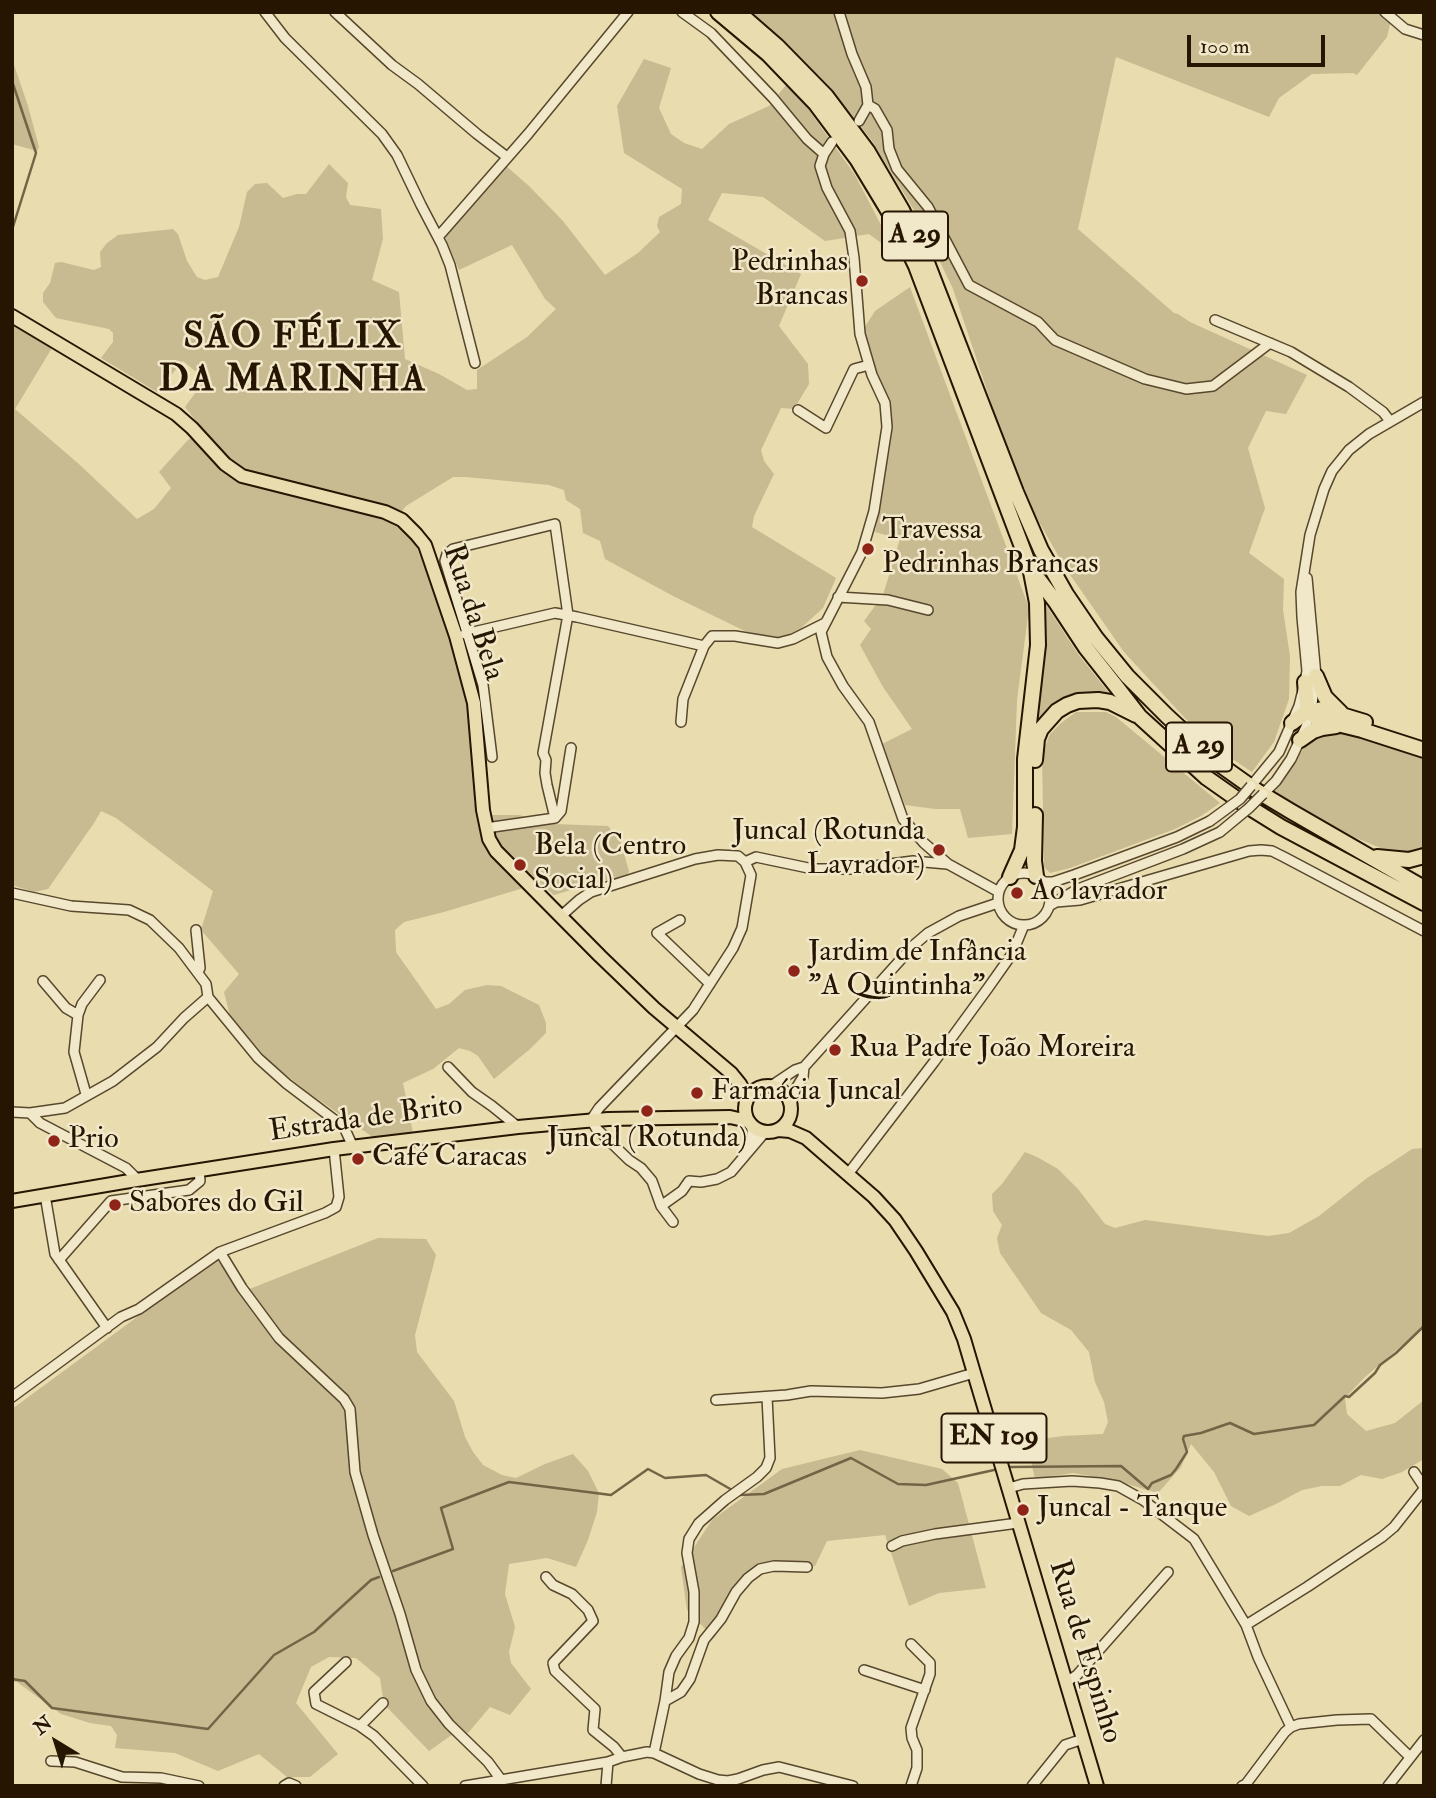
<!DOCTYPE html>
<meta charset="utf-8">
<style>
body{margin:0}
#map{position:relative;width:1436px;height:1798px;overflow:hidden;background:#e9dcae;font-family:"IM FELL Double Pica",serif}
canvas{display:block}
.frame{position:absolute;inset:0;border:14px solid #261501;pointer-events:none}
.north{position:absolute;left:21px;top:1707px;width:70px;height:70px;-webkit-text-stroke:5px #f1e8ca;paint-order:stroke;rotate:322deg;font-size:19px;font-weight:700;line-height:28px;text-align:center;color:#261501}
.north::after{content:'';display:block;margin:auto;width:24px;height:32px;background:#261501;clip-path:polygon(50% 0,100% 100%,50% 72%,0 100%)}
.scale{position:absolute;left:1187px;top:35px;width:138px;height:32px;box-sizing:border-box;border:4px solid #261501;border-top:0;padding-left:9px;font-size:21px;line-height:24px;white-space:nowrap;color:#261501;-webkit-text-stroke:5px #f1e8ca;paint-order:stroke}
</style>
<div id="map">
<canvas width="1436" height="1798"></canvas>
<div class="frame"></div>
<div class="north">N</div>
<div class="scale">100 m</div>
</div>
<script>
const context = document.querySelector('canvas').getContext('2d');
context.lineJoin = 'round';
function fillPath(path, color) {
  context.fillStyle = color;
  context.fill(path, 'evenodd');
}
function toPath(rows) {
  const path = new Path2D();
  for (const r of rows) {
    if (r.length === 3) {
      path.moveTo(r[0] + r[2], r[1]);
      path.arc(r[0], r[1], r[2], 0, 2 * Math.PI);
      continue;
    }
    path.moveTo(r[0], r[1]);
    for (let i = 2; i < r.length; i += 2) path.lineTo(r[i], r[i + 1]);
  }
  return path;
}
function strokePath(path, color, width, dash) {
  context.strokeStyle = color;
  context.lineWidth = width;
  context.lineCap = dash ? 'butt' : 'round';
  context.setLineDash(dash || []);
  context.stroke(path);
}
function write(font, color, halo, rows, align = 'center') {
  context.font = font + ' "IM FELL Double Pica",serif';
  context.lineWidth = 5;
  context.setLineDash([]);
  context.textBaseline = 'middle';
  context.strokeStyle = halo;
  context.fillStyle = color;
  for (const [text, x, y, turn = 0] of rows) {
    context.save();
    context.translate(x, y);
    context.rotate((+turn || 0) * Math.PI / 180);
    context.textAlign = isNaN(turn) ? turn : align;
    if (halo) context.strokeText(text, 0, 0);
    context.fillText(text, 0, 0);
    context.restore();
  }
}
fillPath(toPath([
 [750,12,1393,12,1387,37,1357,75,1353,73,1312,74,1279,98,1269,117,1116,57,1078,229,1174,313,1178,314,1190,322,1307,375,1286,414,1266,411,1248,448,1265,508,1249,553,1284,579,1283,610,1290,656,1289,699,1274,742,1252,772,1208,743,1124,652,1064,566,1037,518,1002,435,953,289,920,220,872,141,852,115,794,51],
 [12,59,28,106,39,147,37,151,12,144],
 [644,59,671,68,659,108,671,134,684,143,702,149,729,124,769,106,786,85,804,103,855,175,896,254,869,234,825,241,763,197,722,193,708,220,801,274,779,326,808,364,809,384,794,409,781,408,761,450,764,461,774,474,754,516,752,527,836,578,823,608,801,628,775,641,753,635,673,596,605,559,600,541,583,533,580,509,566,500,564,490,549,485,466,477,453,477,406,506,392,524,412,536,451,631,475,741,474,803,483,815,519,815,554,824,608,826,620,840,629,871,627,877,605,880,554,895,540,883,444,912,404,922,395,930,396,952,436,1009,449,1004,465,990,487,985,501,986,539,1005,546,1023,546,1033,530,1049,494,1079,478,1056,470,1051,459,1048,433,1069,403,1083,413,1133,374,1138,306,1091,269,1061,230,1016,224,992,239,974,201,930,213,891,116,818,101,811,94,823,48,889,34,892,12,885,12,321,52,348,15,409,80,465,137,519,154,509,171,488,159,472,187,441,202,429,185,407,201,385,201,376,183,361,157,392,101,358,113,342,113,333,109,329,56,318,43,302,43,293,50,283,55,263,61,262,94,270,101,267,100,252,107,243,118,235,173,229,178,234,187,261,197,277,205,280,218,277,239,227,247,192,255,184,267,183,283,198,297,194,306,194,329,164,348,183,346,197,350,205,381,209,383,239,372,280,399,292,405,359,439,374,467,390,477,389,477,370,527,337,556,309,545,299,512,245,459,270,444,234,505,165,529,186,563,221,605,275,638,253,660,232,657,226,659,217,681,204,682,189,624,153,617,106],
 [910,287,1029,608,1017,700,1012,834,968,838,960,809,935,809,905,805,882,744,912,729,883,687,860,645,871,629,864,621,883,595,900,539,875,532,892,431,881,403,861,333,875,311],
 [1046,605,1078,654,1113,698,1095,693,1083,693,1069,696,1058,702,1045,712,1037,722,1030,742,1041,607],
 [1076,712,1106,712,1116,717,1220,803,1201,816,1175,829,1070,868,1050,873,1044,867,1042,754,1050,734,1061,723],
 [1346,731,1424,757,1424,850,1407,854,1390,852,1354,837,1273,792,1305,746,1319,736,1333,732],
 [1424,1148,1424,1326,1364,1378,1345,1398,1347,1414,1366,1431,1395,1423,1424,1400,1424,1459,1402,1472,1382,1479,1361,1475,1340,1486,1322,1486,1302,1490,1276,1504,1249,1516,1231,1506,1214,1472,1191,1444,1181,1467,1158,1493,1113,1480,1073,1473,1035,1479,1030,1457,1034,1440,1063,1436,1103,1434,1108,1422,1104,1402,1095,1382,1089,1352,1071,1330,1041,1313,1000,1253,997,1238,1002,1225,993,1211,992,1194,1002,1184,1025,1152,1037,1157,1058,1169,1078,1189,1105,1224,1115,1228,1145,1220,1268,1236,1289,1233,1319,1216,1367,1178,1391,1163,1412,1149],
 [378,1238,426,1239,436,1255,415,1335,417,1352,454,1401,465,1437,473,1452,483,1465,502,1475,516,1478,545,1464,573,1454,588,1471,599,1493,597,1512,588,1540,576,1567,547,1558,509,1564,505,1594,515,1627,509,1652,511,1663,531,1689,510,1715,490,1707,468,1733,453,1734,429,1751,384,1704,380,1678,356,1658,329,1657,311,1667,296,1703,338,1754,310,1777,287,1777,259,1754,218,1771,175,1753,115,1748,117,1735,111,1726,90,1723,61,1714,17,1682,12,1682,12,1409,216,1259,242,1292],
 [860,1450,942,1469,958,1483,986,1588,939,1593,909,1606,885,1535,827,1541,815,1566,774,1564,756,1571,734,1600,714,1638,687,1610,681,1567,712,1520,782,1469]
]), '#c8ba91');
strokePath(toPath([
 [12,81,36,153,12,230],
 [1009,1467,1121,1466,1148,1489,1152,1483,1171,1475,1176,1469,1187,1452,1183,1439,1184,1436,1201,1433,1230,1423,1254,1434,1314,1425,1345,1396,1349,1397,1375,1373,1380,1365,1396,1353,1424,1326],
 [740,1495,764,1494,851,1458,898,1484,926,1485,994,1470],
 [393,1571,453,1549,441,1508,509,1482,611,1495,648,1469,665,1478,706,1475,732,1490],
 [12,1679,25,1681,52,1708,208,1729,274,1655,314,1632,371,1580,379,1577]
]), '#736445', 2.5);
const minor = toPath([
 [265,12,285,38,382,134,397,155,421,205,442,245,450,265,475,363],
 [335,12,392,65,418,84,477,134,507,157],
 [682,12,711,33,773,98,807,139,824,154],
 [839,12,852,54,866,87,868,105,859,121],
 [1385,12,1405,29,1424,35],
 [868,105,875,109,887,130,889,149,897,169,928,207,969,285,1038,322,1055,340,1145,379,1186,389,1213,386,1270,343],
 [832,142,824,154,820,166,827,188,850,231,854,258,860,334,872,375,885,403,887,427,874,511,862,552,821,632,827,657,843,686,869,722,903,819,924,843,948,864,999,892],
 [438,237,528,134,628,12],
 [1215,320,1291,352,1349,387,1383,412,1390,421],
 [798,410,826,428,854,369,869,365],
 [838,597,888,600,928,610],
 [465,634,555,613,577,617,704,646],
 [681,722,683,699,704,646,712,636,735,636,778,643,793,639,825,623],
 [492,757,483,685,445,561,447,554,453,549,555,524,568,615,543,753,546,760,545,773,547,785,555,818],
 [1251,786,1279,752,1299,706,1305,682,1307,671,1302,617,1301,592,1310,535,1324,489,1332,471,1349,450,1369,434,1424,402],
 [1263,794,1276,781,1291,759,1306,727,1311,711,1316,676,1307,578],
 [555,818,561,811,571,748],
 [486,828,555,818],
 [745,862,756,857,813,869,852,869,913,861,947,864],
 [1024,899,26],
 [1044,882,1053,882,1074,875,1177,837,1210,821],
 [12,893,71,906,129,910,150,920,179,948,206,984,208,997,258,1058,287,1084,344,1127,353,1147],
 [1056,902,1080,900,1249,851,1261,850,1272,851,1284,857,1424,931],
 [1049,906,1078,889,1183,849,1220,832],
 [561,916,579,900,591,892,695,859,718,855,738,856,745,862],
 [680,920,657,933,710,984],
 [196,930,200,968,198,972],
 [43,981,66,1008,78,1015],
 [448,1067,472,1092,492,1106,518,1127],
 [771,1086,795,1070,804,1067,894,967,914,945,928,933,959,916,998,903],
 [86,1094,74,1052,78,1015,82,1004,100,980],
 [791,1104,795,1090,803,1077,804,1067],
 [12,1112,30,1113,65,1108,113,1081,157,1047,184,1018,208,997],
 [30,1113,40,1123,126,1168,138,1180],
 [749,1148,752,1141,752,1126],
 [848,1174,934,1062,988,988,1012,954,1024,925],
 [45,1195,55,1254,107,1328],
 [661,1206,682,1191,689,1181,701,1182,717,1179,731,1172,765,1132],
 [673,1222,661,1206,652,1181,641,1168,629,1160,596,1128,591,1120,599,1108,693,1010,733,948,742,928,751,875,745,862],
 [220,1252,242,1288,279,1338,344,1399,350,1409,355,1472,373,1535,400,1614,416,1670,431,1701,449,1724,488,1762,502,1781],
 [59,1260,111,1201,189,1190,200,1181,199,1170],
 [12,1397,121,1317,139,1309,220,1252,325,1213,336,1207,339,1197,334,1149],
 [716,1400,787,1395,811,1391,882,1393,919,1389,974,1373],
 [1414,1472,1424,1487],
 [1009,1488,1023,1484,1072,1481,1100,1483,1118,1486,1143,1500,1194,1539,1246,1625,1258,1657,1291,1727],
 [892,1546,902,1541,935,1534,1018,1523],
 [546,1577,553,1585,572,1594,588,1610,593,1621,553,1663,555,1671,595,1709,593,1730,614,1747,622,1757],
 [1246,1625,1307,1587,1382,1537,1394,1527,1424,1489],
 [346,1662,314,1692,316,1704,360,1726,374,1736,423,1786],
 [864,1670,925,1690],
 [1066,1682,1077,1675,1168,1572],
 [665,1701,681,1692,690,1679,704,1640,721,1619,736,1592,748,1578,760,1569,774,1566,807,1567],
 [360,1726,383,1703],
 [654,1753,665,1701,669,1672,676,1656,689,1638,694,1622,694,1592,687,1553,689,1539,699,1523,725,1500,757,1477,766,1468,770,1458,767,1397],
 [51,1761,75,1762,122,1777,161,1778,199,1786],
 [284,1786,289,1783,296,1786],
 [465,1786,608,1762,622,1757,647,1752,654,1753,699,1774,718,1780,728,1781,738,1779,763,1770,779,1767,853,1786],
 [606,1786,608,1762],
 [911,1786,917,1768,917,1750,912,1738,911,1728,930,1674,930,1663,911,1644],
 [1032,1786,1065,1745,1083,1739],
 [1242,1786,1246,1784,1285,1732,1291,1727,1299,1724,1337,1720,1371,1719,1410,1757],
 [1388,1786,1424,1740]
]);
const major = toPath([
 [12,316,176,414,192,428,225,464,242,476,385,512,402,520,416,534,425,545,456,636,474,703,483,810,489,839,496,851,600,956,654,1008,731,1073,740,1084,747,1098],
 [768,1109,23],
 [778,1130,790,1131,806,1138,874,1197,895,1220,916,1251,953,1312,964,1339,974,1373,1097,1786],
 [12,1201,124,1182,334,1149,518,1127,608,1119,730,1117,748,1121]
]);
const highway = toPath([
 [718,12,768,54,816,104,857,159,892,217,916,266,1030,568,1055,601,1086,648,1116,686,1140,717,1207,778,1244,804,1281,827,1424,903],
 [738,12,777,46,826,96,868,152,902,210,926,260,1016,492,1041,550,1066,594,1096,638,1127,676,1167,716,1219,764,1257,791,1292,812,1424,888],
 [1316,676,1325,697,1341,713],
 [1305,682,1307,706,1317,719,1362,730,1424,750],
 [1292,723,1305,713,1322,709,1365,722],
 [1300,740,1313,731,1322,728,1336,726],
 [1035,760,1037,739,1041,729,1057,711,1067,705,1078,701,1098,700,1110,702,1136,715],
 [1035,815,1034,861,1036,876],
 [1377,857,1409,860,1424,856],
 [1010,877,1022,850,1025,827,1025,759,1038,645,1037,603,1031,572]
]);
strokePath(minor, '#57472c', 12);
strokePath(major, '#261501', 16);
strokePath(highway, '#261501', 18);
strokePath(minor, '#f1e8ca', 9);
strokePath(major, '#e9dcae', 12);
strokePath(highway, '#e9dcae', 14);
const minorBridge = toPath([
 [1210,821,1240,799,1251,786],
 [1220,832,1249,808,1263,794]
]);
strokePath(minorBridge, '#57472c', 12, []);
strokePath(minorBridge, '#f1e8ca', 9);
for (const [x, y, r, color] of [
 [862,281,7,"#8f2418"],
 [868,549,7,"#8f2418"],
 [939,850,7,"#8f2418"],
 [520,865,7,"#8f2418"],
 [1017,893,7,"#8f2418"],
 [794,971,7,"#8f2418"],
 [835,1050,7,"#8f2418"],
 [697,1093,7,"#8f2418"],
 [647,1111,7,"#8f2418"],
 [54,1141,7,"#8f2418"],
 [358,1159,7,"#8f2418"],
 [115,1205,7,"#8f2418"],
 [1023,1510,7,"#8f2418"]
]) {
  const dot = new Path2D();
  dot.arc(x, y, r, 0, 2 * Math.PI);
  context.fillStyle = color;
  context.fill(dot);
  strokePath(dot, '#f1e8ca', 2.5);
}
for (const [x, y, w] of [
 [915,236,66],
 [1199,747,66],
 [994,1438,105]
]) {
  const box = new Path2D();
  box.roundRect(x - w / 2, y - 24.5, w, 49, 5);
  context.fillStyle = '#f1e8ca';
  context.fill(box);
  strokePath(box, '#261501', 2);
}
write('bold 28px', '#261501', null, [
 ["A 29",915,236],
 ["A 29",1199,747],
 ["EN 109",994,1438]
]);
write('30px', '#261501', '#f1e8ca', [
 ["Pedrinhas",848,264,"right"],
 ["Brancas",848,298,"right"],
 ["Travessa",882,532],
 ["Pedrinhas Brancas",882,566],
 ["Juncal (Rotunda",925,833,"right"],
 ["Lavrador)",925,867,"right"],
 ["Bela (Centro",534,848],
 ["Social)",534,882],
 ["Ao lavrador",1031,893],
 ["Jardim de Infância",808,954],
 ["\"A Quintinha\"",808,988],
 ["Rua Padre João Moreira",849,1050],
 ["Farmácia Juncal",711,1093],
 ["Juncal (Rotunda)",647,1140,"center"],
 ["Prio",68,1141],
 ["Café Caracas",372,1159],
 ["Sabores do Gil",129,1205],
 ["Juncal - Tanque",1037,1510]
], 'left');
write('30px', '#261501', '#f1e8ca', [
 ["Rua da Bela",472,613,72],
 ["Estrada de Brito",366,1120,-8],
 ["Rua de Espinho",1084,1652,73]
]);
context.letterSpacing = '2px';
write('bold 37px', '#261501', '#f1e8ca', [
 ["SÃO FÉLIX",293,339],
 ["DA MARINHA",293,382]
]);
context.letterSpacing = '0px';
</script>
